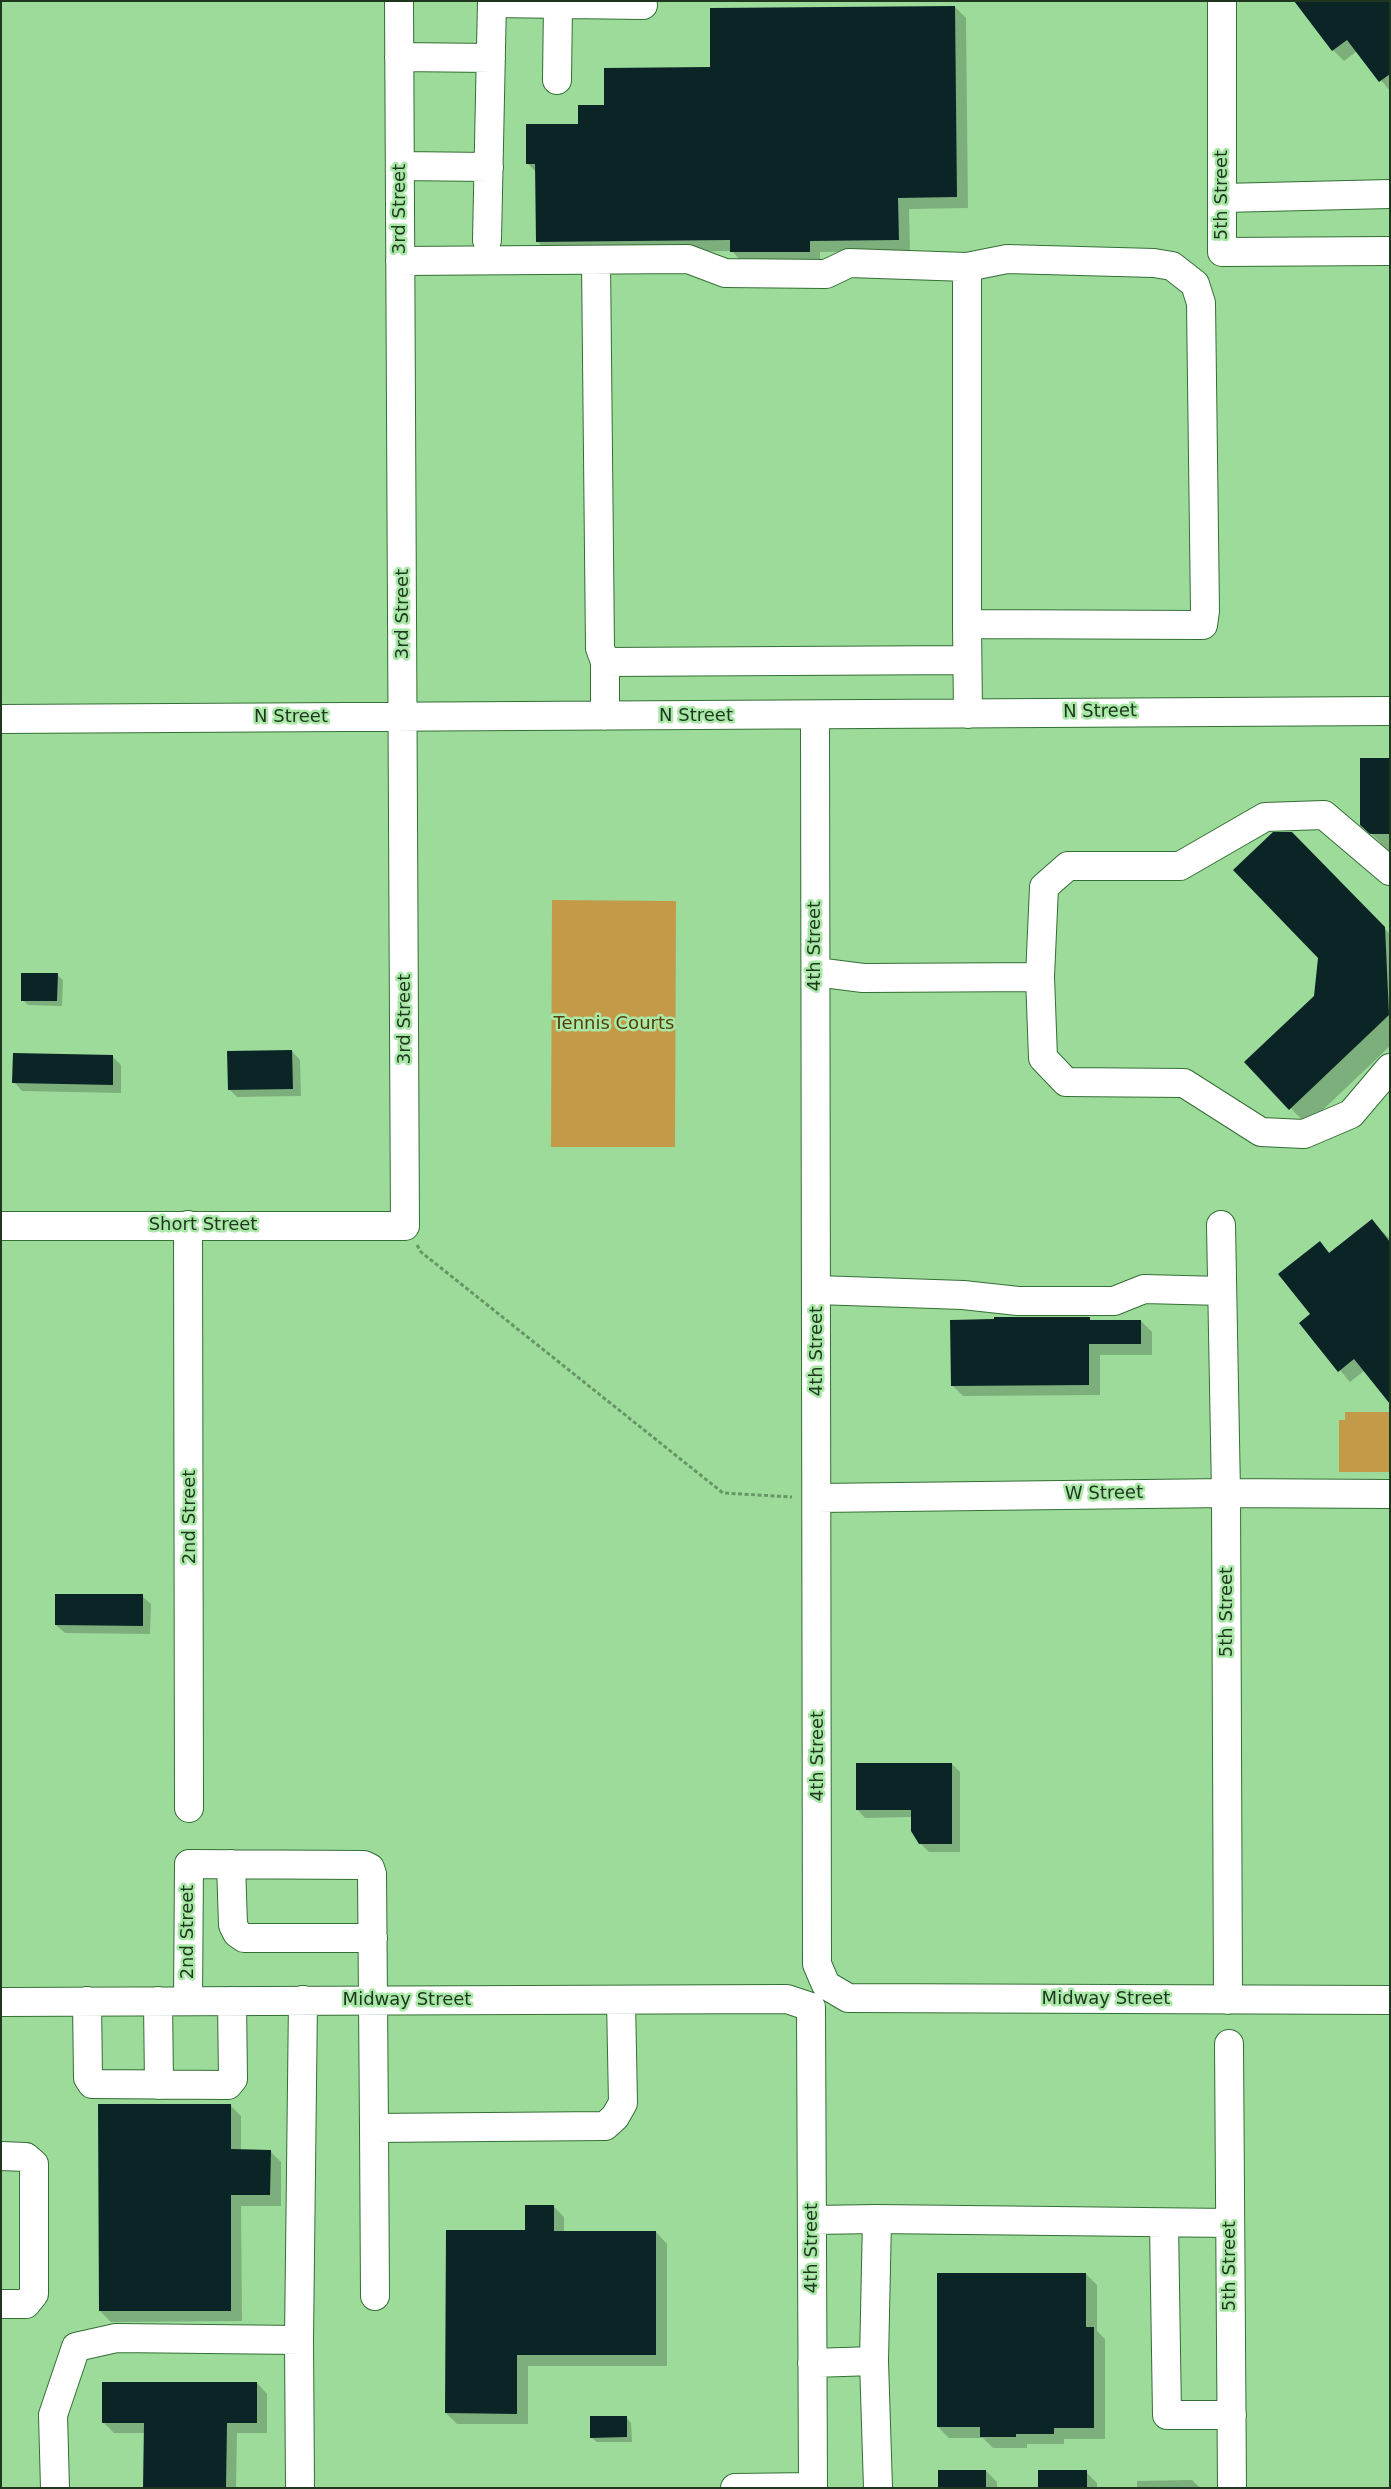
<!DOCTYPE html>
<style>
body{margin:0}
#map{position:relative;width:1391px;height:2489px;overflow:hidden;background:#9ddb9b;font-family:"DejaVu Sans",sans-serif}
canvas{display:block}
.frame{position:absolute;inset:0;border:2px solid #1e371e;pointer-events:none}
</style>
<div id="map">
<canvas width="1391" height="2489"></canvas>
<div class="frame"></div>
</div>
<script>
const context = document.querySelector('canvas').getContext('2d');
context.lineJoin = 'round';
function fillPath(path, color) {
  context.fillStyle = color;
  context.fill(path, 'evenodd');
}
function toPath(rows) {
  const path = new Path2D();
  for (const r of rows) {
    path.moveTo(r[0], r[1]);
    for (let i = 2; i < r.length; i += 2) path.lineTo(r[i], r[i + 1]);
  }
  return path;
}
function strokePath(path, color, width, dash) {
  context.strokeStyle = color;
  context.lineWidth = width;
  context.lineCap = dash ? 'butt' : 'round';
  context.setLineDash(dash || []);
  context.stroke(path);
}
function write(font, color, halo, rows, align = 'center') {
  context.font = font + ' "DejaVu Sans",sans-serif';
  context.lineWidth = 5;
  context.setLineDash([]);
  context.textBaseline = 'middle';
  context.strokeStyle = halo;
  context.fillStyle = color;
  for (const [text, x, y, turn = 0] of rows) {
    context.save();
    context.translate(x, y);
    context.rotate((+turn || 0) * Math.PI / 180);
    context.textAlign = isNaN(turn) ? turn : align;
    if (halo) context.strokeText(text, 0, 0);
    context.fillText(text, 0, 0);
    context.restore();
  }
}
fillPath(toPath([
 [552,900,676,901,675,1147,551,1147],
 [1345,1412,1390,1412,1390,1472,1339,1472,1339,1420,1345,1420]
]), '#c39b48');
fillPath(toPath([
 [1390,1,1390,91,1357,51,1344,61,1333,50],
 [955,7,966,18,968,208,909,209,910,251,820,252,820,262,743,263,732,251,548,252,537,241,537,173,527,163,605,106,711,69],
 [1390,760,1390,850,1388,850,1361,824],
 [1309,850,1390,934,1390,1046,1307,1125,1246,1062,1315,997,1319,958],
 [57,975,63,980,62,1006,28,1005,23,1000],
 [292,1051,300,1060,301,1096,237,1097,229,1089],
 [113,1057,121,1065,121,1093,22,1091,14,1082],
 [1372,1221,1390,1239,1390,1401,1365,1370,1350,1382,1300,1323,1312,1314,1320,1243,1331,1254],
 [1016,1318,1141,1321,1152,1332,1152,1355,1100,1355,1100,1395,963,1396,952,1385,952,1321],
 [142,1596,151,1604,150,1634,65,1633,56,1625],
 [952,1764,960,1772,960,1852,929,1852,920,1843,912,1817,865,1818,857,1809],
 [230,2105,241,2116,241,2151,270,2151,281,2162,281,2206,241,2206,242,2321,111,2322,100,2311],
 [553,2206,564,2217,564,2232,656,2232,667,2244,667,2366,528,2366,528,2424,457,2424,446,2413,526,2231],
 [1086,2274,1097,2285,1097,2331,1105,2339,1105,2439,1064,2439,1064,2444,1027,2444,1027,2448,993,2448,983,2438,949,2438,938,2427],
 [257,2383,267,2394,267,2433,237,2433,236,2488,144,2488,145,2433,114,2433,104,2423],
 [626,2417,631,2423,632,2442,597,2442,591,2437],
 [986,2471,997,2482,997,2488,940,2488],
 [1086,2472,1097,2483,1097,2488,1040,2488],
 [1192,2480,1200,2488,1137,2488,1137,2481]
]), '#0003');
fillPath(toPath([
 [1294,1,1390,1,1390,74,1379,82,1347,40,1332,51],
 [955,6,957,197,898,198,899,240,810,241,810,252,730,252,730,240,536,242,535,164,526,164,526,124,578,124,578,105,604,105,604,68,710,67,710,8],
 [1360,758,1390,758,1390,834,1370,834,1360,825],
 [1273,832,1292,832,1385,927,1389,1015,1289,1110,1244,1062,1314,996,1318,958,1233,870],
 [21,973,58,973,57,1001,21,1001],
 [292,1050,293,1089,228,1090,227,1051],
 [13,1053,113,1055,113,1085,12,1083],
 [1372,1219,1390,1242,1390,1404,1354,1359,1338,1372,1299,1323,1310,1314,1278,1274,1320,1241,1329,1253],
 [994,1317,1090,1317,1090,1320,1141,1320,1141,1344,1089,1344,1089,1385,951,1386,950,1320,994,1319],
 [55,1594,143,1594,143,1626,55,1625],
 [856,1763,952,1763,952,1844,919,1844,911,1831,911,1810,856,1810],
 [98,2104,231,2104,231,2149,271,2150,270,2195,231,2195,231,2311,99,2311],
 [525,2205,554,2205,554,2231,656,2231,656,2355,517,2355,517,2414,445,2413,446,2230,525,2230],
 [937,2273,1086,2273,1086,2327,1094,2327,1094,2428,1054,2428,1054,2434,1016,2434,1016,2437,980,2437,980,2427,937,2427],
 [102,2382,257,2382,257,2423,227,2423,226,2488,143,2488,144,2423,102,2423],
 [590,2416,627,2416,627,2437,590,2438],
 [938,2470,986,2470,986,2488,938,2488],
 [1038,2470,1087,2470,1087,2488,1038,2488]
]), '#0b2527');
const minor = toPath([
 [1222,1,1222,252,1390,251],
 [492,3,643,5],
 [399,57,491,58],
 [557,80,558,4],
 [400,166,489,167],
 [1222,198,1390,194],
 [487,240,492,1],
 [596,260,600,648,605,662,605,716],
 [400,261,688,259,725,273,826,274,849,263,967,267,1007,259,1154,263,1172,266,1195,284,1201,303,1205,611,1203,625,967,624,968,714],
 [967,267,967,624],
 [605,662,967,660],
 [815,715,817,1964,826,1985,848,1998,1390,2000],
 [1,719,1390,711],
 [816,972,863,978,1040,977,1044,887,1068,866,1180,866,1265,817,1324,815,1390,871],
 [1040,977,1043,1058,1066,1082,1184,1083,1261,1132,1304,1134,1351,1114,1390,1068],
 [188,1225,189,1808],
 [1221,1225,1226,1493,1228,2000],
 [1,1226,405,1226,399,1],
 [817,1290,963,1295,1018,1301,1114,1301,1144,1289,1222,1291],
 [818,1498,1226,1493,1390,1494],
 [231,1864,233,1925,237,1933,244,1938,373,1938],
 [87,2001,88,2078,92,2084,228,2085,233,2079,232,2001],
 [158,2001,159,2085],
 [188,2001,189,1864,364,1865,370,1868,372,1874,374,2128,605,2126,615,2117,623,2103,621,2000],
 [1,2002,787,1999,811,2007,813,2488],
 [1229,2044,1232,2488],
 [374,2128,375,2296],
 [1,2156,26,2157,34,2164,34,2294,26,2304,1,2304],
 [877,2219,1230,2223],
 [812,2220,877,2219,874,2361],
 [1164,2223,1167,2415,1232,2415],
 [299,2340,303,2000],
 [812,2363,874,2361,878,2488],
 [55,2488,53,2415,76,2347,116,2338,299,2340,300,2488],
 [735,2488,813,2487]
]);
strokePath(minor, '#346f35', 30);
strokePath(toPath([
 [417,1245,421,1252,723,1493,792,1497]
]), '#679666', 3, [4, 2.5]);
strokePath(minor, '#fff', 28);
write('18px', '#1e371e', '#a9e8a7', [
 ["5th Street",1222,195,-90],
 ["3rd Street",400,209,-90],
 ["3rd Street",403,614,-90],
 ["N Street",1100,712,-1],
 ["N Street",696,716],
 ["N Street",291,717],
 ["4th Street",815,946,-90],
 ["3rd Street",405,1019,-90],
 ["Short Street",203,1225],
 ["4th Street",817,1351,-90],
 ["W Street",1104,1494,-1],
 ["2nd Street",190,1517,-90],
 ["5th Street",1227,1612,-90],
 ["4th Street",818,1756,-90],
 ["2nd Street",188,1932,-90],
 ["Midway Street",1106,1999],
 ["Midway Street",407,2000],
 ["4th Street",812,2248,-90],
 ["5th Street",1230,2266,-90]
]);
write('18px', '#553e05', '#a9e8a7', [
 ["Tennis Courts",614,1024]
]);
</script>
